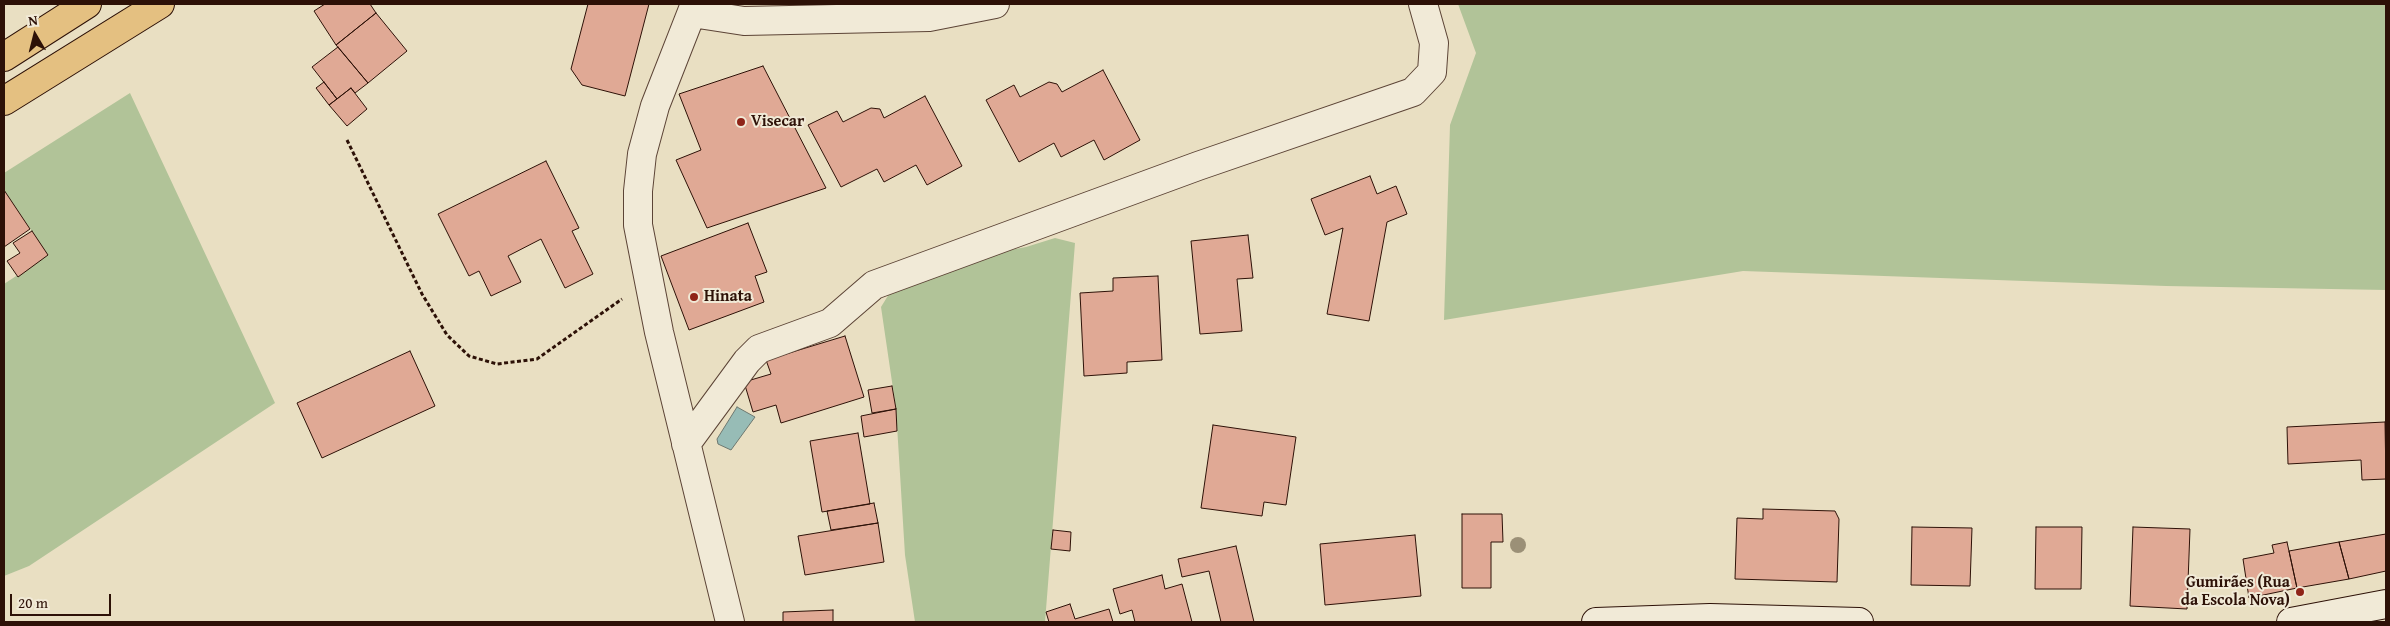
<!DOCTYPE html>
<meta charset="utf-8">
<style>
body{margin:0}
#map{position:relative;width:2390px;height:626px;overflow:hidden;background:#e9dfc2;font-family:"Gentium Book Plus",serif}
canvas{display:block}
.frame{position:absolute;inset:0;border:5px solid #2d1107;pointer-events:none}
.north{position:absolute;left:10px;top:10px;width:50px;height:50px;-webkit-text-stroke:4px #f1ead7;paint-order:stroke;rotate:352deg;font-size:14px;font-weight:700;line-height:20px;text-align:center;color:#2d1107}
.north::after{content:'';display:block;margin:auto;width:18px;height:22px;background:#2d1107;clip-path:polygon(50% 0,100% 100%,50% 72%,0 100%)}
.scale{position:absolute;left:10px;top:594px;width:101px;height:22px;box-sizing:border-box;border:2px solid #2d1107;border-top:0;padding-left:6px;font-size:15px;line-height:18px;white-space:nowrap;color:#2d1107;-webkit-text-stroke:4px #f1ead7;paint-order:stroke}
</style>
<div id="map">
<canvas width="2390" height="626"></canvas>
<div class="frame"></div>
<div class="north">N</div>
<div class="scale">20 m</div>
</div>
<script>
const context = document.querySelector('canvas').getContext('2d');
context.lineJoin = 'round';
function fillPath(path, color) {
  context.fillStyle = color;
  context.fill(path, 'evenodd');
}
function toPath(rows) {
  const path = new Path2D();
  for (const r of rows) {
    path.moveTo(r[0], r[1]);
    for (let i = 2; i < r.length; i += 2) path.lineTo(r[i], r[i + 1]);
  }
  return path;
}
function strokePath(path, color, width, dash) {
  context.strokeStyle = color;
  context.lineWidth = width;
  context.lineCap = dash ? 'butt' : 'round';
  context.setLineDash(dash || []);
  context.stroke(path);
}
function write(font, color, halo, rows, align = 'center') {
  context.font = font + ' "Gentium Book Plus",serif';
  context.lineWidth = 4;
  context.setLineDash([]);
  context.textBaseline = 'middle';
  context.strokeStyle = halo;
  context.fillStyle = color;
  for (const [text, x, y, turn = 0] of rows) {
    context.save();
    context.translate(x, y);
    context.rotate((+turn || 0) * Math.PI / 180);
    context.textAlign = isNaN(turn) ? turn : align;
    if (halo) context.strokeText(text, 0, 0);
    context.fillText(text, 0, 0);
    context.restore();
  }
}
fillPath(toPath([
 [1458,4,2386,4,2386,290,2166,286,1743,271,1444,320,1450,125,1476,53],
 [130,93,275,403,29,566,4,576,4,284,48,255,4,190,4,173],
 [1055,238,1075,243,1045,622,915,622,905,555,896,409,881,307,889,294,973,257,1026,247]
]), '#b1c398');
const water = toPath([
 [737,407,755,417,731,450,718,444,717,439,737,407]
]);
fillPath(water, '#97bcb6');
strokePath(water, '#6d7870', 1);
const building = toPath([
 [325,4,370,4,376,13,336,45,314,11,325,4],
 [588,4,649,4,625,96,582,85,571,69,588,4],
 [376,13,407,51,368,83,336,45,376,13],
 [338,47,368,83,355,93,351,88,337,99,312,67,338,47],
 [763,66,826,188,707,228,676,160,701,150,679,94,763,66],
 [1103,70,1140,140,1104,160,1094,140,1061,157,1054,143,1019,162,986,100,1014,85,1020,97,1049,82,1057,84,1062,92,1103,70],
 [324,82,337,99,329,105,316,88,324,82],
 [351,88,367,109,347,126,329,105,351,88],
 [925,96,962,166,927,185,916,165,884,182,877,169,841,187,808,125,837,111,843,122,871,108,880,109,884,118,925,96],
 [546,161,579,228,572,231,593,274,565,288,541,239,508,256,521,282,491,296,479,271,469,276,438,214,546,161],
 [1370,176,1377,194,1396,186,1407,214,1387,222,1369,321,1327,314,1343,228,1325,235,1311,199,1370,176],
 [4,190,30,229,4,247,4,190],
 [748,223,767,272,755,276,764,302,689,330,661,256,748,223],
 [32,231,48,255,18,277,7,261,20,253,13,243,32,231],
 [1248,235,1253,278,1237,279,1242,331,1200,334,1191,241,1248,235],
 [1158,276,1162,360,1127,362,1127,373,1084,376,1080,293,1113,291,1113,278,1158,276],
 [845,336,864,397,781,423,776,405,753,412,744,382,771,374,766,360,845,336],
 [410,351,435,406,322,458,297,403,410,351],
 [892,386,896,409,872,413,868,390,892,386],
 [896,409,897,431,864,437,861,416,896,409],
 [2385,422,2386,479,2362,480,2361,460,2288,464,2287,427,2385,422],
 [1213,425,1296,437,1286,505,1264,502,1262,516,1201,508,1213,425],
 [858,433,870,504,822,512,810,441,858,433],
 [874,503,878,523,831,530,827,511,874,503],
 [1763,509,1835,511,1839,519,1837,582,1735,579,1737,518,1763,519,1763,509],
 [1462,514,1502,514,1503,542,1491,542,1491,588,1462,588,1462,514],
 [878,523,884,562,805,575,798,536,878,523],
 [1912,527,1972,528,1970,586,1911,585,1912,527],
 [2036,527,2082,527,2081,589,2035,589,2036,527],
 [2133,527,2190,529,2187,609,2130,606,2133,527],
 [1053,530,1071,532,1070,551,1051,549,1053,530],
 [2386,534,2386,571,2349,579,2339,542,2386,534],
 [1415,535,1421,596,1325,605,1320,544,1415,535],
 [2287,542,2297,588,2249,598,2243,559,2274,553,2272,545,2287,542],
 [2339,542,2349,579,2297,588,2289,551,2339,542],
 [1236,546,1254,622,1221,622,1209,571,1182,577,1178,559,1236,546],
 [1162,575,1165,589,1182,584,1192,622,1135,622,1132,610,1120,614,1113,589,1162,575],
 [1070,604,1075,619,1109,609,1113,622,1049,622,1046,612,1070,604],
 [833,610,833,622,783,622,783,612,833,610]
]);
fillPath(building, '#e0a995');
strokePath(building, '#2d1107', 1);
const street = toPath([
 [695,4,655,106,642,154,638,191,638,225,659,332,730,622],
 [692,13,744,21,929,17,995,4],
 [686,444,747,361,759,349,830,323,874,285,1198,166,1413,92,1432,72,1434,43,1423,4]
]);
const secondary = toPath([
 [1596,622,1710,618,1859,622],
 [2291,622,2386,604]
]);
const primary = toPath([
 [4,57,87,4],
 [4,101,160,4]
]);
strokePath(street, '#5c4436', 30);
strokePath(secondary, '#2d1107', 30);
strokePath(primary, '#2d1107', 30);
strokePath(toPath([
 [347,140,422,294,447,335,469,356,497,364,537,359,622,299]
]), '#2d1107', 3, [4, 2.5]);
strokePath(street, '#f1ead7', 28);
strokePath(secondary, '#f1ead7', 28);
strokePath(primary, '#e4c081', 28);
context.fillStyle = '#9b9077';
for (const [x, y] of [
 [1518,545]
]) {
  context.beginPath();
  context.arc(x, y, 8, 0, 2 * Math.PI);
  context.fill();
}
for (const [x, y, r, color] of [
 [741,122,5,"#8f2418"],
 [694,297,5,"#8f2418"],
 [2300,592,5,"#8f2418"]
]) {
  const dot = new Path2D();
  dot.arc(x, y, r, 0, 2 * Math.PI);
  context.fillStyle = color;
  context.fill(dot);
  strokePath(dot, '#f1ead7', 2);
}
write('bold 16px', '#2d1107', '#f1ead7', [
 ["Visecar",751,122],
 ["Hinata",704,297],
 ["Gumirães (Rua",2290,583,"right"],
 ["da Escola Nova)",2290,601,"right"]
], 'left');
</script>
